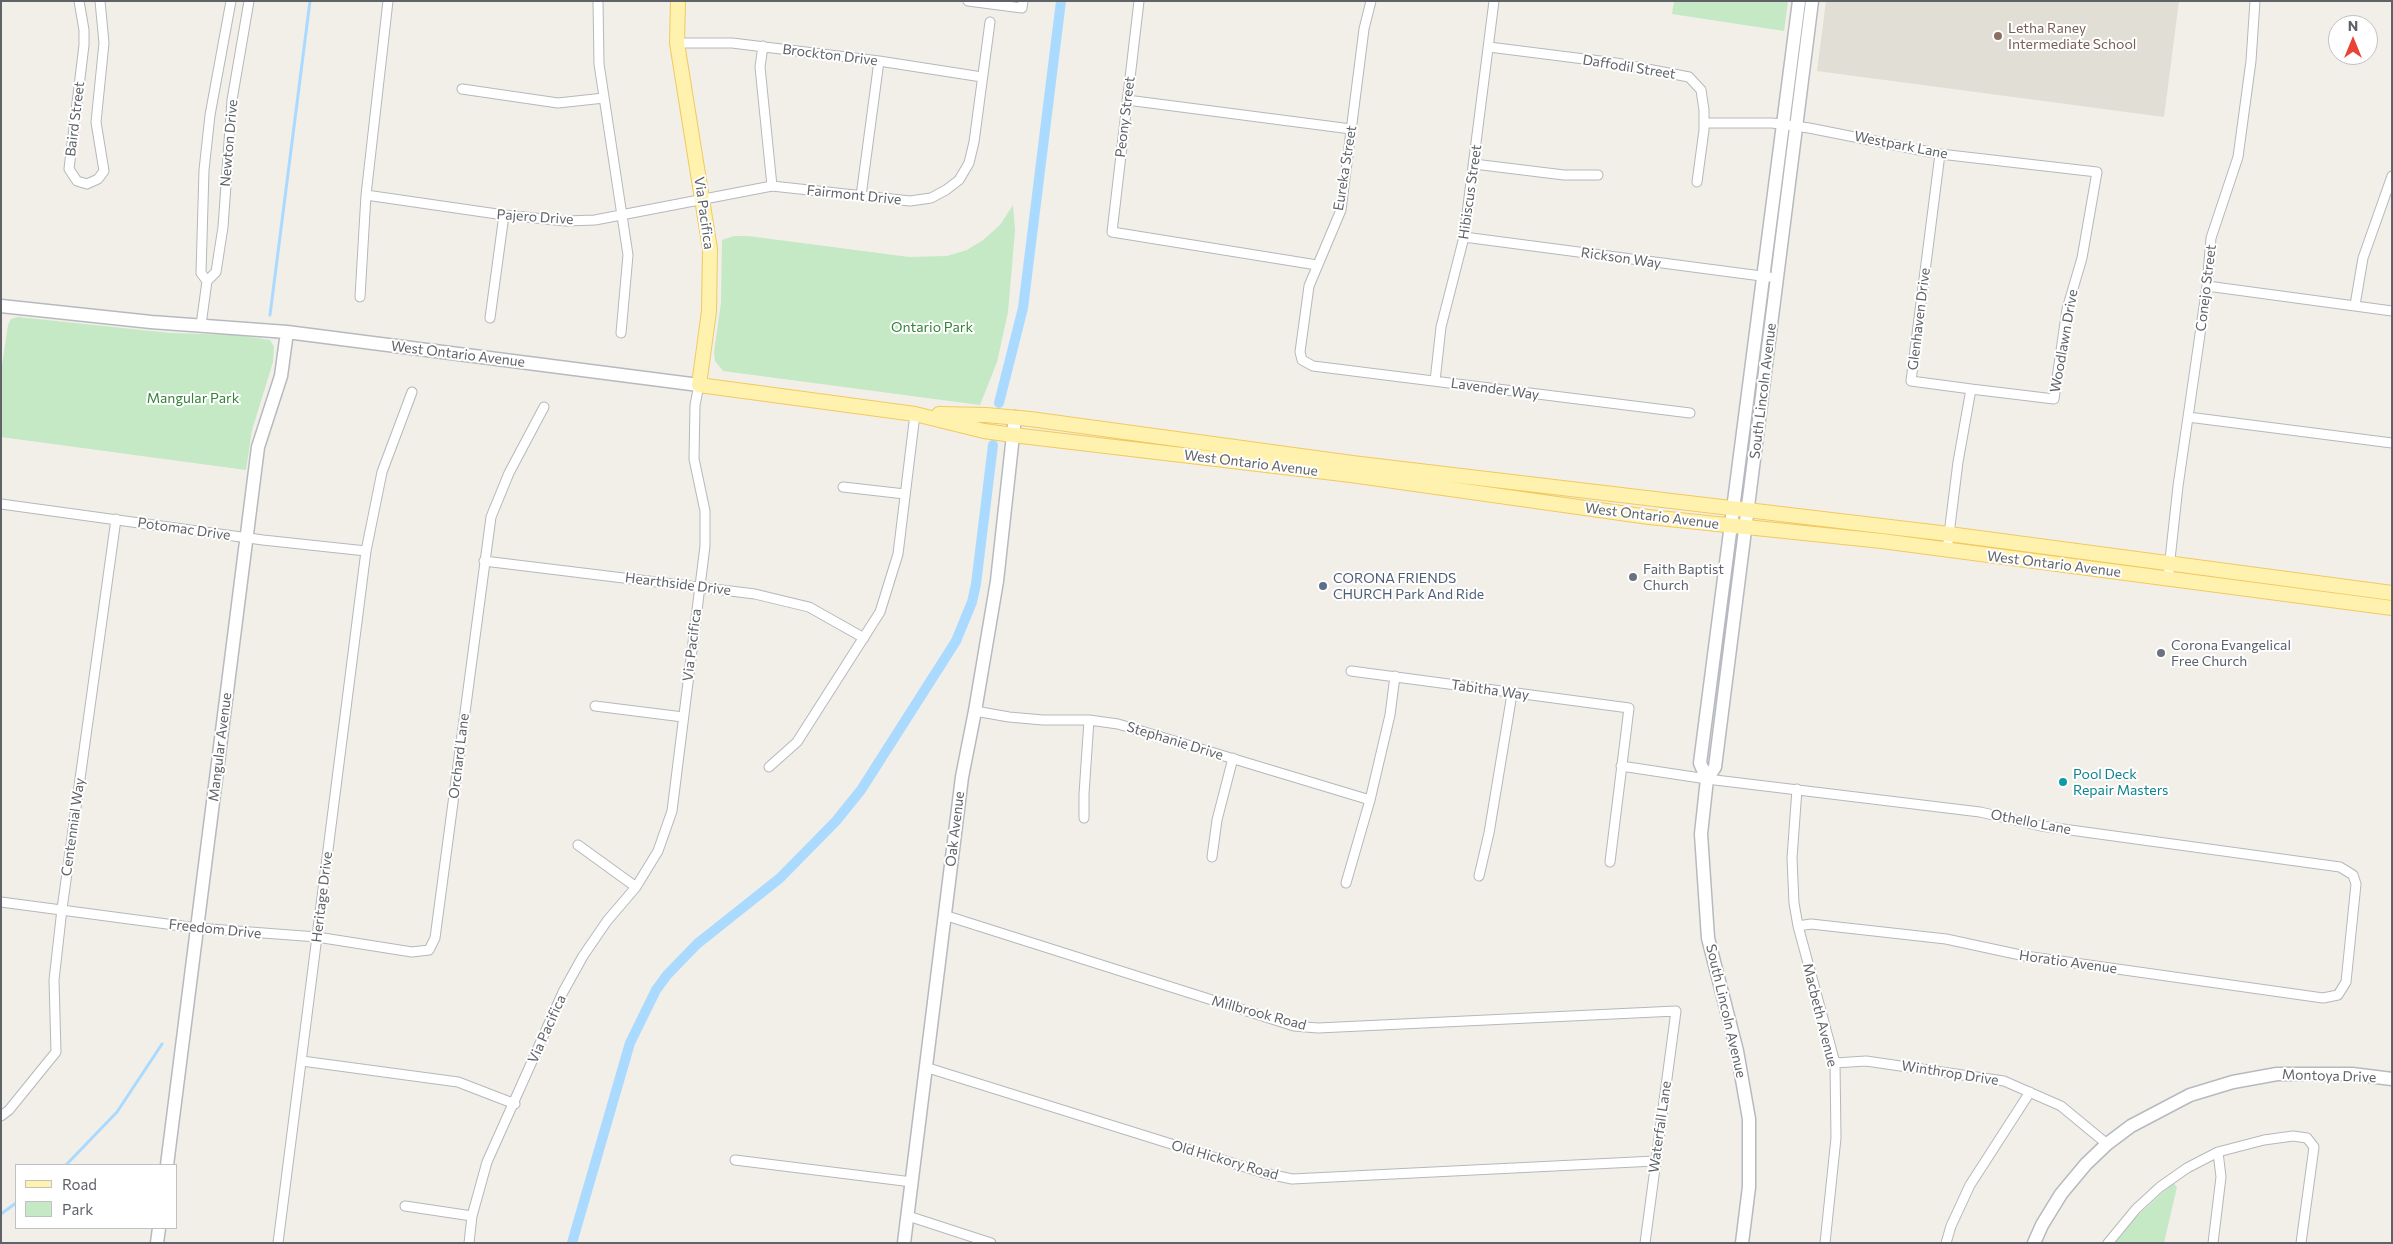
<!DOCTYPE html>
<style>
body{margin:0}
#map{position:relative;width:2393px;height:1244px;overflow:hidden;background:#f1efe8;font-family:Commissioner,sans-serif}
canvas{display:block}
.frame{position:absolute;inset:0;border:2px solid #5f6368;pointer-events:none}
.legend{position:absolute;left:15px;top:1164px;width:162px;height:65px;box-sizing:border-box;background:#fff;border:1px solid #bfc1c3;margin:0;padding:6px 9px;list-style:none;font-size:15px;color:#5f6368}
.legend li{display:flex;align-items:center;gap:10px;height:25px}
.legend b{width:25px;border:1px solid #bfc1c3}
.north{position:absolute;left:2328px;top:15px;width:50px;height:50px;box-sizing:border-box;background:#fff;border:1px solid #bfc1c3;border-radius:50%;rotate:0deg;font-size:14px;font-weight:700;line-height:20px;text-align:center;color:#5f6368}
.north::after{content:'';display:block;margin:auto;width:18px;height:22px;background:#ea4335;clip-path:polygon(50% 0,100% 100%,50% 72%,0 100%)}
</style>
<div id="map">
<canvas width="2393" height="1244"></canvas>
<div class="frame"></div>
<ul class="legend">
<li><b style="height:6px;background:#fff2af"></b>Road</li>
<li><b style="height:14px;background:#c5e8c5"></b>Park</li>
</ul>
<div class="north">N</div>
</div>
<script>
const context = document.querySelector('canvas').getContext('2d');
context.lineJoin = 'round';
function fillPath(path, color) {
  context.fillStyle = color;
  context.fill(path, 'evenodd');
}
function toPath(rows) {
  const path = new Path2D();
  for (const r of rows) {
    path.moveTo(r[0], r[1]);
    for (let i = 2; i < r.length; i += 2) path.lineTo(r[i], r[i + 1]);
  }
  return path;
}
function strokePath(path, color, width, dash) {
  context.strokeStyle = color;
  context.lineWidth = width;
  context.lineCap = dash ? 'butt' : 'round';
  context.setLineDash(dash || []);
  context.stroke(path);
}
function write(font, color, halo, rows, align = 'center') {
  context.font = font + ' Commissioner,sans-serif';
  context.lineWidth = 4;
  context.setLineDash([]);
  context.textBaseline = 'middle';
  context.strokeStyle = halo;
  context.fillStyle = color;
  for (const [text, x, y, turn = 0] of rows) {
    context.save();
    context.translate(x, y);
    context.rotate((+turn || 0) * Math.PI / 180);
    context.textAlign = isNaN(turn) ? turn : align;
    if (halo) context.strokeText(text, 0, 0);
    context.fillText(text, 0, 0);
    context.restore();
  }
}
fillPath(toPath([
 [1826,1,2179,1,2164,117,1817,71]
]), '#e1ded6');
fillPath(toPath([
 [1674,1,1788,1,1784,31,1672,14],
 [1013,205,1015,230,1008,312,997,362,980,405,723,371,715,361,714,352,721,303,722,240,734,236,748,236,909,257,947,256,967,250,983,240,1000,225],
 [18,317,170,333,236,335,270,340,274,347,273,362,252,430,246,470,1,437,1,372,8,325,11,319],
 [2173,1183,2177,1187,2164,1243,2115,1243,2133,1220]
]), '#c5e8c5');
strokePath(toPath([
 [270,315,310,1],
 [66,1165,117,1112,162,1044],
 [1,1214,16,1203]
]), '#aadaff', 3);
strokePath(toPath([
 [999,403,1023,308,1061,1],
 [572,1243,630,1043,656,990,667,975,697,944,780,878,836,821,861,790,956,641,972,602,976,584,993,445]
]), '#aadaff', 10);
const street = toPath([
 [79,1,84,30,84,45,69,169,77,181,87,184,98,179,104,171,96,122,104,43,100,1],
 [598,1,599,64,628,255,621,333],
 [968,1,1022,8,1023,1],
 [1139,1,1112,232,1317,265],
 [1371,1,1364,29,1341,210,1309,286,1300,352,1302,360,1313,366,1690,413],
 [677,43,732,43,879,61,982,77],
 [763,46,760,67,772,186],
 [1489,47,1616,63,1689,77,1701,90,1704,110,1704,130,1697,182],
 [462,89,558,103,604,98],
 [1127,100,1351,129],
 [1704,123,1772,123,1809,128,1940,154,2097,172,2082,258,2067,309,2054,399,1971,389],
 [1940,154,1911,381,1971,389,1958,462,1947,550],
 [1474,164,1564,175,1598,175],
 [366,195,504,215,566,221,595,220,772,186,910,201,931,198,946,190,959,180,969,163,974,142,990,22],
 [861,196,879,61],
 [1464,237,1769,277],
 [207,281,201,273,204,170,210,115,231,1],
 [2207,286,2392,311],
 [360,297,366,195,388,1],
 [2355,305,2363,258,2392,176],
 [490,318,504,215],
 [201,325,207,281,216,272,223,227,232,100,249,1],
 [1435,381,1441,327,1464,237,1494,1],
 [2188,417,2392,443],
 [843,487,905,494],
 [1,504,263,540,366,551],
 [484,561,755,594,809,607,864,638],
 [2168,578,2178,486,2207,286,2211,238,2238,157,2251,61,2255,1],
 [1351,671,1629,708,1610,862],
 [595,706,683,717],
 [975,711,1009,717,1043,720,1089,720,1118,724,1370,800],
 [1621,766,1707,779,1980,812,2041,826,2340,867,2353,875,2356,884,2346,982,2338,995,2323,998,2025,956,1946,939,1811,924,1798,926],
 [769,767,797,742,880,612,898,554,915,414],
 [1797,789,1792,858,1794,903,1798,926,1835,1063,1836,1138,1825,1243],
 [1084,818,1084,794,1089,720],
 [578,845,636,887],
 [1212,857,1217,820,1233,758],
 [1479,876,1489,833,1512,694],
 [1346,883,1370,800,1390,715,1395,676],
 [1,902,197,928,317,937,412,952,429,950,435,938,491,517,509,473,544,407],
 [944,915,1294,1026,1318,1028,1676,1011,1645,1243],
 [302,1061,458,1082,515,1104],
 [1835,1063,1866,1061,2004,1081,2061,1106,2107,1144],
 [925,1067,1264,1173,1292,1179,1655,1161],
 [1,1116,9,1110,56,1052,54,980,62,909,116,519],
 [735,1160,912,1182],
 [405,1206,472,1216],
 [908,1216,991,1243],
 [278,1243,366,551,382,472,412,392],
 [469,1243,472,1216,487,1162,563,992,583,956,607,921,636,887,658,851,672,811,705,546,705,511,694,459,695,405,699,385],
 [1946,1243,1951,1226,1970,1185,2030,1092],
 [2108,1243,2136,1209,2160,1187,2187,1168,2218,1152,2264,1140,2293,1136,2307,1138,2314,1147,2301,1243],
 [2213,1243,2221,1177,2218,1152]
]);
const secondary = toPath([
 [1,306,151,322,287,332,699,385],
 [1707,779,1700,763,1799,1],
 [167,1165,258,447,281,376,287,332],
 [157,1243,159,1228],
 [904,1243,962,777,975,711,997,581,1015,417],
 [1742,1243,1749,1187,1749,1119,1737,1051,1708,938,1701,834,1707,779,1715,767,1812,1],
 [2034,1243,2042,1225,2061,1194,2086,1164,2107,1144,2131,1126,2190,1095,2233,1082,2277,1074,2352,1074,2392,1079]
]);
const primary = toPath([
 [678,1,677,43,710,249,709,311,699,385,915,414,984,431,1013,435,1351,475,1649,517,1882,541,2392,608],
 [939,414,986,415,1030,419,1352,463,1949,534,2392,593]
]);
strokePath(street, '#b5b8bc', 11);
strokePath(secondary, '#b6babf', 15);
strokePath(primary, '#f2c960', 16);
strokePath(street, '#fff', 9);
strokePath(secondary, '#fff', 12);
strokePath(primary, '#fff2af', 14);
for (const [x, y, r, color] of [
 [1998,36,5,"#8d6e63"],
 [1633,577,5,"#6b7280"],
 [1323,586,5,"#5c6f8a"],
 [2161,653,5,"#6b7280"],
 [2063,782,5,"#0f9aa8"]
]) {
  const dot = new Path2D();
  dot.arc(x, y, r, 0, 2 * Math.PI);
  context.fillStyle = color;
  context.fill(dot);
  strokePath(dot, '#fff', 2);
}
write('14px', '#785e54', '#fff', [
 ["Letha Raney",2008,28],
 ["Intermediate School",2008,44]
], 'left');
write('14px', '#5f6368', '#fff', [
 ["Brockton Drive",830,55,7],
 ["Daffodil Street",1629,67,9],
 ["Peony Street",1125,117,-83],
 ["Baird Street",75,119,-83],
 ["Newton Drive",229,143,-85],
 ["Westpark Lane",1901,145,11],
 ["Eureka Street",1345,168,-81],
 ["Hibiscus Street",1470,192,-82],
 ["Fairmont Drive",854,195,6],
 ["Via Pacifica",704,213,82],
 ["Pajero Drive",535,217,4],
 ["Rickson Way",1621,258,8],
 ["Conejo Street",2206,288,-83],
 ["Glenhaven Drive",1919,319,-83],
 ["Woodlawn Drive",2064,341,-80],
 ["West Ontario Avenue",458,354,7],
 ["Lavender Way",1495,389,8],
 ["South Lincoln Avenue",1763,391,-83],
 ["West Ontario Avenue",1251,463,7],
 ["West Ontario Avenue",1652,516,7],
 ["Potomac Drive",184,529,8],
 ["West Ontario Avenue",2054,564,7],
 ["Hearthside Drive",678,584,7],
 ["Via Pacifica",692,645,-83],
 ["Tabitha Way",1490,690,8],
 ["Stephanie Drive",1175,741,17],
 ["Mangular Avenue",220,747,-83],
 ["Orchard Lane",459,756,-83],
 ["Othello Lane",2031,822,11],
 ["Centennial Way",73,827,-82],
 ["Oak Avenue",955,829,-83],
 ["Heritage Drive",322,897,-83],
 ["Freedom Drive",215,929,6],
 ["Horatio Avenue",2068,962,8],
 ["South Lincoln Avenue",1726,1011,77],
 ["Millbrook Road",1259,1013,15],
 ["Macbeth Avenue",1820,1015,76],
 ["Via Pacifica",547,1029,-66],
 ["Winthrop Drive",1950,1073,9],
 ["Montoya Drive",2329,1076,2],
 ["Waterfall Lane",1660,1127,-82],
 ["Old Hickory Road",1225,1160,16]
]);
write('14px', '#348238', '#fff', [
 ["Ontario Park",932,327],
 ["Mangular Park",193,398]
]);
write('14px', '#5b616d', '#fff', [
 ["Faith Baptist",1643,569],
 ["Church",1643,585],
 ["Corona Evangelical",2171,645],
 ["Free Church",2171,661]
], 'left');
write('14px', '#4e5e75', '#fff', [
 ["CORONA FRIENDS",1333,578],
 ["CHURCH Park And Ride",1333,594]
], 'left');
write('14px', '#0d838f', '#fff', [
 ["Pool Deck",2073,774],
 ["Repair Masters",2073,790]
], 'left');
</script>
